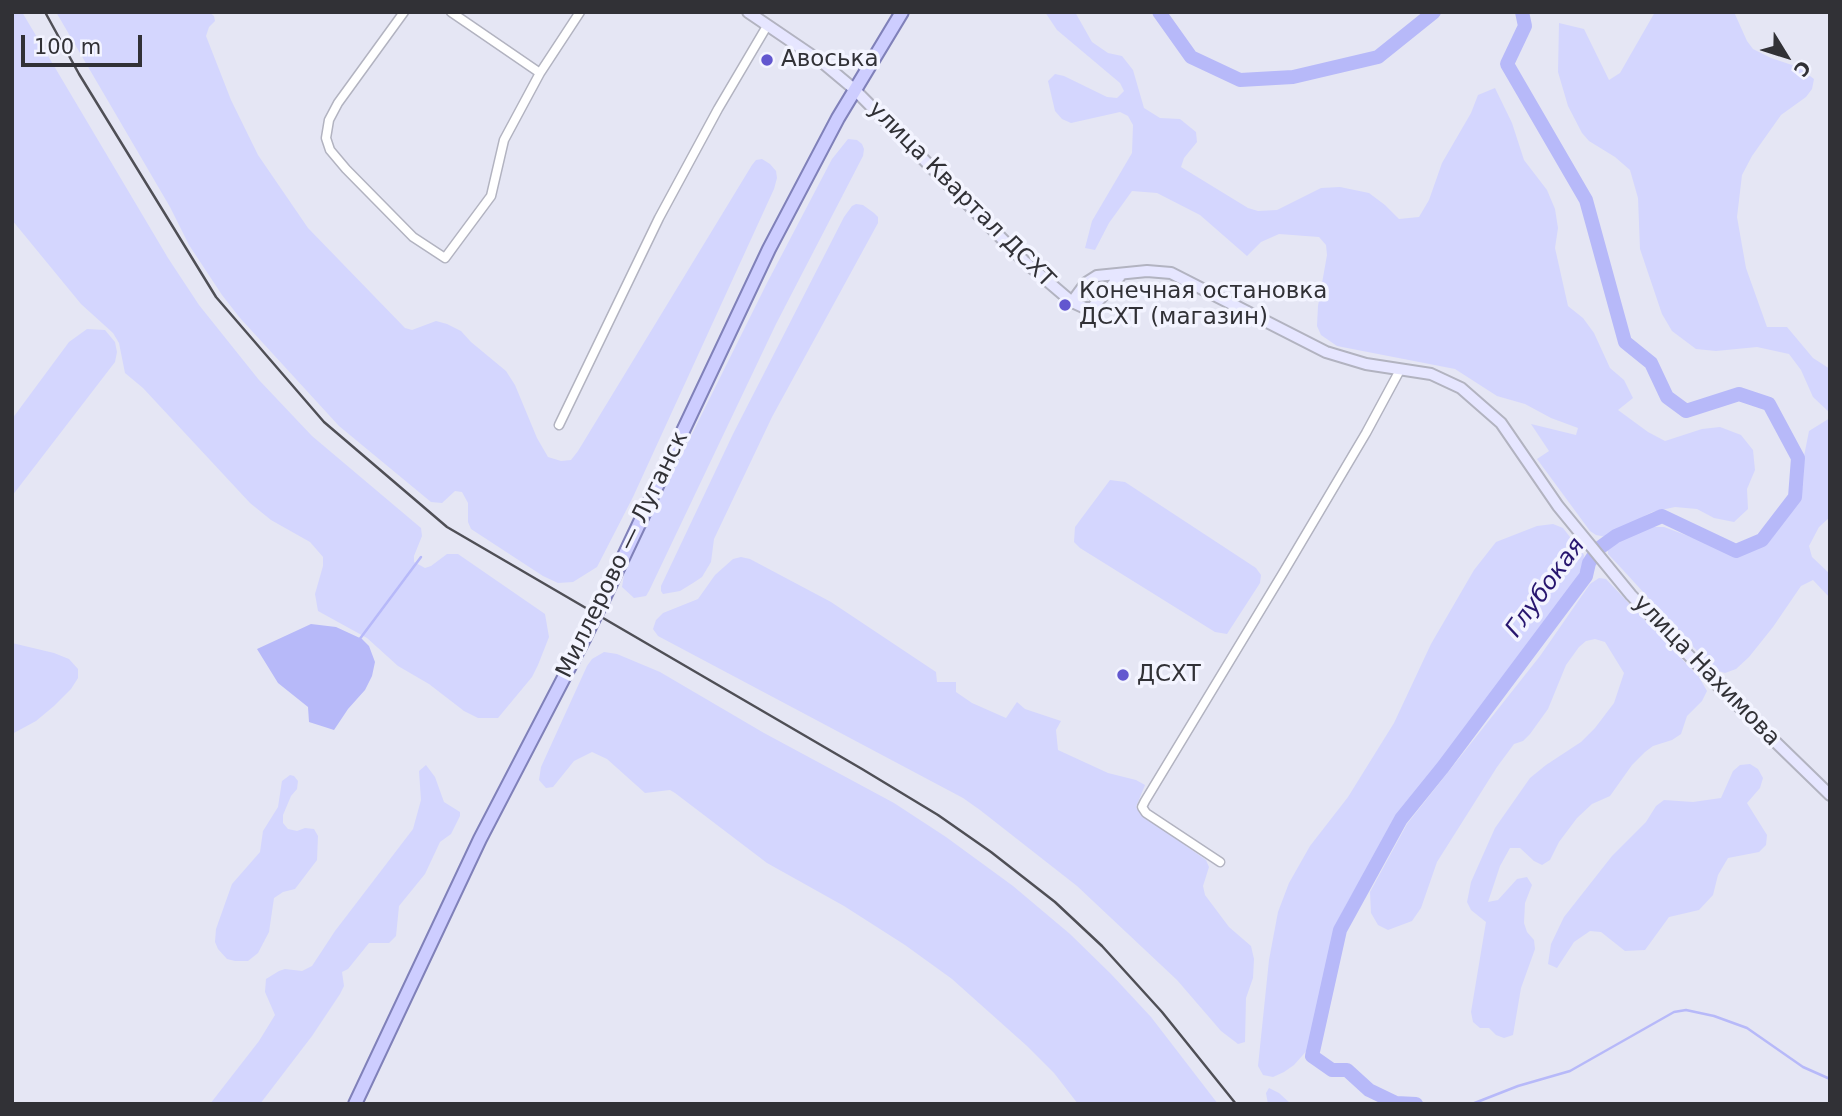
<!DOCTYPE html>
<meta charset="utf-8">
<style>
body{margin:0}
#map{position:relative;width:1842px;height:1116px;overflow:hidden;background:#e5e6f4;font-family:"DejaVu Sans",sans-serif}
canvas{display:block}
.frame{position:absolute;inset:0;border:14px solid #313136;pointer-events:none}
.north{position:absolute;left:1751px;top:21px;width:70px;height:70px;-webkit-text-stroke:5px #f3f4ff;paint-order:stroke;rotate:128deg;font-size:19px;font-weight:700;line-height:28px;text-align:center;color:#313136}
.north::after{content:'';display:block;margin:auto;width:24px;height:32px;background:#313136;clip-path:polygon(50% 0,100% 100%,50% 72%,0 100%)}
.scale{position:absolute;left:21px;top:35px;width:121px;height:32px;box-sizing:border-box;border:4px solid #313136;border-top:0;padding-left:9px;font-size:21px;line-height:24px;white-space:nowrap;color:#313136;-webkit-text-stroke:5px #f3f4ff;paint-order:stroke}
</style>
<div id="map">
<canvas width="1842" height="1116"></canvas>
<div class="frame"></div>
<div class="north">С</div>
<div class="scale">100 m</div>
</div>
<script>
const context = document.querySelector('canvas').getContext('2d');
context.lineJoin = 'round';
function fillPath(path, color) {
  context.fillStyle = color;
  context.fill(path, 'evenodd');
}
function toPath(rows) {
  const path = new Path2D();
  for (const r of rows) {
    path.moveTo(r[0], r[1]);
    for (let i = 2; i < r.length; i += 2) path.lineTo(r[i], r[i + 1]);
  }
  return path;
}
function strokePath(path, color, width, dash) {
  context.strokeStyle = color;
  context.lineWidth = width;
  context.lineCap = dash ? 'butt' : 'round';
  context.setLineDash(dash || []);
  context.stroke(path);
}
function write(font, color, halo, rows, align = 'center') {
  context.font = font + ' "DejaVu Sans",sans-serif';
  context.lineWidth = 7;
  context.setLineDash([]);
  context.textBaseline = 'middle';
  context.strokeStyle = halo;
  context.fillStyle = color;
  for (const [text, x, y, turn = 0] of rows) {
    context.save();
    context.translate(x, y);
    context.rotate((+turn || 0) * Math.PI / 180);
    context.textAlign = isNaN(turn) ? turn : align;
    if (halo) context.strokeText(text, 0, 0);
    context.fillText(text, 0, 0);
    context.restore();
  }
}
fillPath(toPath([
 [12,12,22,12,168,258,199,305,259,380,312,436,421,528,422,536,414,556,414,562,425,568,431,566,447,554,458,554,545,614,549,637,538,665,532,677,498,718,478,718,464,711,429,684,398,666,367,638,318,611,315,594,323,566,323,557,317,550,310,542,271,520,250,503,143,388,125,373,119,343,113,333,81,304,12,220],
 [56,12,209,12,214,16,215,21,209,27,206,36,231,100,258,155,308,228,405,328,412,330,436,321,447,324,461,331,471,342,506,371,515,385,537,438,548,457,561,461,571,460,578,451,752,165,756,160,762,159,770,164,776,171,777,178,774,189,633,497,597,567,573,582,558,583,543,576,471,529,468,522,468,503,462,492,455,491,442,503,431,502,339,426,240,318,222,295,189,245,170,207],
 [1045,12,1075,12,1092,42,1108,53,1122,56,1133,70,1144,108,1160,118,1180,119,1196,132,1197,142,1184,158,1181,167,1248,208,1258,211,1277,210,1321,188,1340,187,1369,193,1385,205,1399,219,1419,217,1429,200,1442,163,1471,113,1478,95,1495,88,1512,123,1524,160,1547,190,1555,209,1558,228,1555,248,1568,306,1583,318,1594,333,1610,368,1624,380,1633,398,1618,410,1648,432,1665,441,1702,429,1720,427,1741,435,1753,450,1755,470,1747,489,1748,509,1734,522,1714,518,1697,509,1675,507,1652,512,1606,537,1596,535,1590,531,1537,459,1549,451,1531,424,1576,435,1578,428,1551,418,1525,404,1497,396,1455,369,1337,346,1321,335,1317,326,1318,306,1327,255,1326,245,1319,237,1279,234,1261,242,1247,256,1200,215,1157,193,1132,191,1109,223,1095,250,1085,248,1092,221,1132,153,1133,125,1128,116,1120,112,1071,123,1062,119,1055,111,1048,81,1055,74,1064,76,1107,97,1117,98,1124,91,1120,83,1057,30],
 [1655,12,1734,12,1747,41,1753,49,1771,58,1798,67,1814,79,1812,89,1806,97,1781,115,1752,156,1742,175,1737,217,1746,268,1767,327,1787,327,1813,358,1830,369,1830,413,1813,397,1801,370,1789,354,1757,347,1716,351,1696,349,1672,331,1662,314,1640,249,1638,198,1630,170,1615,157,1589,141,1582,133,1568,106,1558,72,1559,23,1584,29,1609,80,1620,73],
 [848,139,857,140,862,144,864,149,863,156,776,324,649,591,646,596,634,598,622,587,625,569,767,283,832,159],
 [856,204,863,205,874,213,878,217,878,223,772,417,714,539,711,562,702,577,693,583,680,591,663,594,661,591,661,586,733,434,844,217,852,206],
 [87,329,105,330,115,342,117,352,115,362,12,496,12,419,69,342],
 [1830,418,1830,517,1819,527,1809,546,1812,557,1830,574,1830,598,1813,580,1801,586,1773,627,1749,657,1736,669,1725,673,1716,670,1709,664,1623,570,1608,554,1608,549,1632,534,1652,527,1664,527,1737,554,1752,550,1771,539,1798,500,1803,485,1804,456,1809,431],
 [1110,480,1125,482,1256,568,1261,575,1260,583,1227,634,1215,632,1080,548,1074,542,1075,527],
 [1553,524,1563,528,1584,555,1583,566,1574,583,1456,743,1402,810,1346,905,1334,930,1310,1047,1294,1065,1284,1072,1273,1077,1263,1075,1258,1066,1269,960,1278,912,1289,883,1310,846,1348,797,1394,723,1431,644,1474,570,1496,542,1537,526],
 [741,557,750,559,831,602,936,672,937,682,956,682,956,692,972,703,1006,718,1017,702,1025,709,1061,721,1056,730,1058,750,1108,773,1136,780,1145,785,1136,807,1141,814,1206,860,1209,867,1203,886,1205,895,1229,927,1251,946,1254,959,1253,978,1246,998,1245,1042,1238,1044,1221,1031,1177,980,1077,886,980,810,963,798,658,636,653,629,656,620,663,613,698,599,715,575,733,559],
 [1599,578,1606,579,1699,677,1707,691,1702,701,1687,716,1681,734,1672,740,1653,746,1645,752,1632,765,1610,796,1592,804,1577,818,1559,842,1550,860,1542,865,1534,861,1520,848,1510,848,1500,866,1488,902,1498,900,1517,879,1527,877,1532,885,1525,903,1524,923,1527,932,1534,940,1535,949,1521,988,1513,1035,1504,1038,1496,1035,1489,1028,1480,1028,1473,1022,1471,1012,1486,922,1471,910,1467,902,1471,882,1495,828,1530,778,1546,765,1581,742,1595,728,1614,703,1624,673,1605,642,1595,639,1586,641,1579,647,1566,665,1548,709,1530,734,1523,741,1514,744,1497,767,1437,862,1421,908,1412,921,1388,930,1378,925,1371,913,1370,892,1407,824,1540,656,1590,584],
 [12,643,54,653,69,659,78,669,78,678,71,689,54,706,36,721,12,734],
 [604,652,617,654,660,672,764,733,894,803,946,837,1013,886,1070,934,1111,974,1151,1017,1218,1104,1078,1104,1054,1073,1027,1046,952,979,905,945,844,906,767,863,675,793,670,790,645,793,607,759,592,752,574,761,553,787,546,788,539,780,541,767,587,666,592,659],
 [1750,764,1758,769,1763,778,1760,788,1747,803,1767,835,1766,845,1759,852,1728,858,1718,875,1713,895,1699,910,1669,917,1645,950,1625,951,1601,932,1590,931,1574,942,1557,968,1548,964,1551,944,1564,917,1612,856,1646,822,1656,806,1664,800,1693,802,1721,798,1733,771,1740,765],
 [426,765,435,777,444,802,460,812,460,816,451,834,440,842,425,874,399,906,396,936,389,943,369,943,348,969,342,972,344,986,340,994,312,1036,260,1104,210,1104,259,1041,275,1015,265,992,266,979,279,971,285,969,302,971,312,966,335,931,413,829,421,800,419,771],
 [290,775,294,776,298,781,297,789,291,796,283,815,283,823,288,829,297,831,305,828,314,829,318,836,317,860,295,889,283,892,274,898,269,932,258,953,248,961,235,961,227,959,218,949,215,942,216,929,232,884,260,852,263,831,278,807,282,781],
 [1269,1088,1279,1093,1291,1104,1268,1104,1266,1093]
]), '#d4d6fe');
fillPath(toPath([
 [311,624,336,627,362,639,369,646,375,662,372,676,365,690,348,709,334,730,309,722,308,707,278,683,257,649]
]), '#b7b9f9');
strokePath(toPath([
 [359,640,421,557],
 [1472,1104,1518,1086,1570,1071,1674,1012,1686,1010,1714,1016,1747,1028,1803,1067,1830,1079]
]), '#b7b9f9', 2.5);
strokePath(toPath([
 [1159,12,1191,57,1240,80,1293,77,1378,57,1434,12],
 [1416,1104,1396,1103,1369,1090,1347,1070,1332,1070,1312,1056,1340,930,1401,819,1443,767,1586,576,1589,563,1598,549,1616,536,1662,516,1736,551,1762,540,1795,497,1798,458,1769,404,1739,394,1686,411,1667,397,1651,363,1625,342,1586,200,1507,64,1525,26,1522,12]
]), '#b7b9f9', 14);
const street = toPath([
 [404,12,338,103,329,120,326,138,330,150,346,169,413,237,445,258,491,196,504,140,540,73,580,12],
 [451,12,540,73],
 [559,425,659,218,718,109,767,26],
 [1220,862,1146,813,1142,807,1145,801,1283,573,1366,433,1400,370]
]);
const secondary = toPath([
 [748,12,823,63,854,89,1024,261,1072,302,1085,308,1092,308,1121,275],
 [1072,302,1086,283,1097,276,1147,271,1171,273,1326,352,1366,364,1431,374,1461,388,1501,423,1558,506,1631,595,1721,689,1830,795]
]);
const primary = toPath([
 [605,596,769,249,838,118,902,12],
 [355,1104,480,839,584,639]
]);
strokePath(street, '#b2b3c0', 11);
strokePath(secondary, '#b2b3c0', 14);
strokePath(primary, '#8081b9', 16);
strokePath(street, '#fff', 8);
strokePath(secondary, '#e6e6ff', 10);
strokePath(primary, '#cdcdff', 12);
strokePath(toPath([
 [45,12,79,74,216,297,324,422,447,527,862,769,938,815,991,852,1055,902,1102,946,1162,1012,1236,1104]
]), '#4f4f56', 2.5);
const primaryBridge = toPath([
 [584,639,605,596]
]);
strokePath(primaryBridge, '#8081b9', 16, []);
strokePath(primaryBridge, '#cdcdff', 12);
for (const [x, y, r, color] of [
 [767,60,7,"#6257cf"],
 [1065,305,7,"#6257cf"],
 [1123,675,7,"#6257cf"]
]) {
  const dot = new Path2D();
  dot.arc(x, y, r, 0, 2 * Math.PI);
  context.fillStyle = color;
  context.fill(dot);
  strokePath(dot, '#f3f4ff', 2.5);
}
write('23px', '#313136', '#f3f4ff', [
 ["Авоська",781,60],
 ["Конечная остановка",1079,292],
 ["ДСХТ (магазин)",1079,318],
 ["ДСХТ",1137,675]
], 'left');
write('23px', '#313136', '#f3f4ff', [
 ["улица Квартал ДСХТ",961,195,45],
 ["Миллерово — Луганск",623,555,-64],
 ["улица Нахимова",1706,671,46]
]);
write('italic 24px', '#28166f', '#f3f4ff', [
 ["Глубокая",1546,588,-54]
]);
</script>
